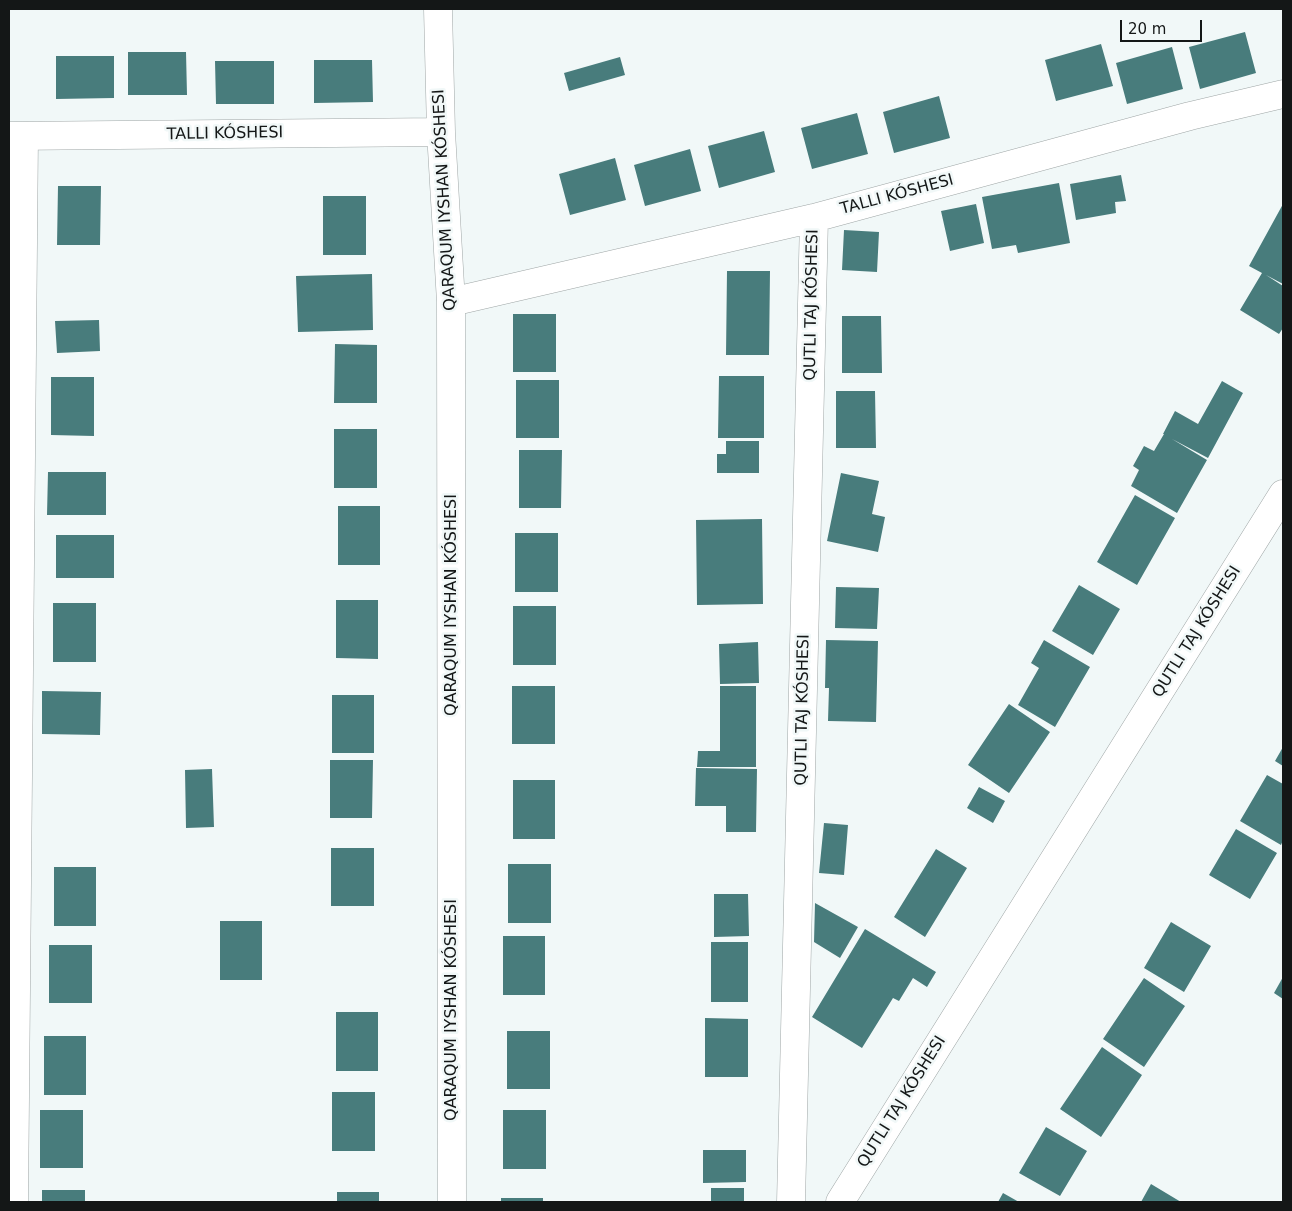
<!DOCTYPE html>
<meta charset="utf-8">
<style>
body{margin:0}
#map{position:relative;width:1292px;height:1211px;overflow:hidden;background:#f1f8f8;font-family:"DejaVu Sans",sans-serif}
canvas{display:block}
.frame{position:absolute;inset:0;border:10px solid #141717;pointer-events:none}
.scale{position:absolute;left:1120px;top:20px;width:82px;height:22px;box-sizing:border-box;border:2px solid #141717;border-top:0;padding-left:6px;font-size:15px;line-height:18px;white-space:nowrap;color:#141717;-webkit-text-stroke:4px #f1f8f8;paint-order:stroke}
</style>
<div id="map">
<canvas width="1292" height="1211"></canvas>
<div class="frame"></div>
<div class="scale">20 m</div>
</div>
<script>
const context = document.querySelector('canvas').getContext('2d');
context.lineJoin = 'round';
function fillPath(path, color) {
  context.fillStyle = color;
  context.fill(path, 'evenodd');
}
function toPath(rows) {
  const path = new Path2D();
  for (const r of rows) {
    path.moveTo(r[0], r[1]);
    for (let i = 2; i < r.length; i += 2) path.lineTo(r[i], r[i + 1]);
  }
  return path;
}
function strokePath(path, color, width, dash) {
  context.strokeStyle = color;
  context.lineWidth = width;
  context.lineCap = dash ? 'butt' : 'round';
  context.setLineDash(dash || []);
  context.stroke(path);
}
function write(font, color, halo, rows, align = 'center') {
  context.font = font + ' "DejaVu Sans",sans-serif';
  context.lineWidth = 5;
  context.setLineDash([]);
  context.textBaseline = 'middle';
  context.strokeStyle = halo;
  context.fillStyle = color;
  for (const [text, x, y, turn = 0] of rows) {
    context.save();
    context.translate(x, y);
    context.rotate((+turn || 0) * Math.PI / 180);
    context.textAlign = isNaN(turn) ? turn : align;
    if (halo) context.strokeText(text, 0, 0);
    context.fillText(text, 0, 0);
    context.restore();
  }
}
fillPath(toPath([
 [1245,32,1256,73,1200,89,1189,47],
 [1101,44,1113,86,1056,101,1045,60],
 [1172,47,1183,89,1127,104,1116,63],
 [128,52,186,52,187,95,128,95],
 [56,56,114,56,114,98,56,99],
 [620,57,625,75,569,91,564,73],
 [314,60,372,60,373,102,314,103],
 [215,61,274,61,274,104,216,104],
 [939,96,950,138,894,153,883,112],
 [857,113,868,154,812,169,801,128],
 [764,131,775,172,719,188,708,146],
 [690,149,701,191,645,206,634,165],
 [615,158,626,200,570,215,559,174],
 [1121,175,1126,201,1115,202,1116,213,1076,220,1070,184],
 [1059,183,1070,243,1018,253,1016,245,992,249,982,197],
 [58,186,101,186,100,245,57,245],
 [323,196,366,196,366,255,323,255],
 [976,204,984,243,950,251,941,211],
 [1283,204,1283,284,1266,275,1283,286,1283,328,1279,334,1240,310,1262,273,1249,266],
 [844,230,879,232,877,272,842,270],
 [727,271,770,271,769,355,726,355],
 [372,274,373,330,298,332,296,276],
 [513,314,556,314,556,372,513,372],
 [842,316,881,316,882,373,842,373],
 [99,320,100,351,57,353,55,321],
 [335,344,377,345,377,403,334,403],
 [719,376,764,376,764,438,718,438],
 [51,377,94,377,94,436,51,435],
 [516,380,559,380,559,438,516,438],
 [1222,381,1243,393,1208,458,1172,439,1207,460,1177,513,1131,486,1139,470,1133,466,1144,446,1154,451,1164,434,1163,434,1175,411,1198,424],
 [836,391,875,391,876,448,836,448],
 [334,429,377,429,377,488,334,488],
 [726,441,759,441,759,473,717,473,717,454,726,454],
 [519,450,562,450,561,508,519,508],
 [48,472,106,472,106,515,47,515],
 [841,473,879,481,872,514,885,517,878,552,827,541],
 [1135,495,1175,518,1137,585,1097,562],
 [338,506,380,506,380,565,338,565],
 [762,519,763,604,697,605,696,520],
 [515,533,558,533,558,592,515,592],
 [56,535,114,535,114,578,56,578],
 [1079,585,1120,609,1093,655,1052,631],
 [836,587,879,588,877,629,835,628],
 [336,600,378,600,378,659,336,658],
 [53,603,96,603,96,662,53,662],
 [513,606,556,606,556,665,513,665],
 [826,640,878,641,876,722,828,721,829,688,825,688],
 [1044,640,1090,667,1055,727,1018,705,1039,668,1031,663],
 [758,642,759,683,720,684,719,644],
 [512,686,555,686,555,744,512,744],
 [720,686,756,686,756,767,697,767,698,751,720,751],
 [42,691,101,692,100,735,42,734],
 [332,695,374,695,374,753,332,753],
 [1009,704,1050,732,1009,793,968,765],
 [1283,747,1283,766,1275,761],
 [330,760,373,760,372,818,330,818],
 [696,768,757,769,756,832,726,832,726,806,695,806],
 [212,769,214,827,186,828,185,770],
 [1267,775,1283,784,1283,840,1281,845,1240,821],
 [513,780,555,780,555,839,513,839],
 [979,787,1005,801,993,823,967,808],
 [824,823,848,825,844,875,819,873],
 [1236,829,1277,853,1250,899,1209,875],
 [331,848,374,848,374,906,331,906],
 [936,849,967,868,925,937,894,917],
 [508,864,551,864,551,923,508,923],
 [54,867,96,867,96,926,54,926],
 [714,894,748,894,749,936,714,937],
 [815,903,858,927,840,958,814,942],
 [220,921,262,921,262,980,220,980],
 [1171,922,1211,946,1184,992,1144,968],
 [865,929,936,972,927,987,913,978,899,1001,893,998,862,1048,812,1017],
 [503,936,545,936,545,995,503,995],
 [711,942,748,942,748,1002,711,1002],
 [49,945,92,945,92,1003,49,1003],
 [1283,977,1283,999,1274,993],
 [1144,978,1185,1006,1144,1067,1103,1039],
 [336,1012,378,1012,378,1071,336,1071],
 [705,1018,748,1019,748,1077,705,1077],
 [507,1031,550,1031,550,1089,507,1089],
 [44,1036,86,1036,86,1095,44,1095],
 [1102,1047,1142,1075,1101,1137,1060,1109],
 [332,1092,375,1092,375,1151,332,1151],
 [40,1110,83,1110,83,1168,40,1168],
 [503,1110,546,1110,546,1169,503,1169],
 [1046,1127,1087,1151,1060,1196,1019,1173],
 [703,1150,746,1150,746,1182,703,1183],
 [1151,1184,1181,1202,1141,1202],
 [711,1188,744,1188,744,1202,711,1202],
 [42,1190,85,1190,85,1202,42,1202],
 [337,1192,379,1192,379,1202,337,1202],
 [1003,1193,1019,1202,998,1202],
 [501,1198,543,1198,543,1202,501,1202]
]), '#487c7c');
const minor = toPath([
 [438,9,441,132,451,302,452,1202],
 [9,136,441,132],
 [451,302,814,218,1190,116,1283,94],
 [14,1202,24,136],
 [791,1202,814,218],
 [840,1202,1283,494]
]);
strokePath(minor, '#9fa6a6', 29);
strokePath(minor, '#fff', 28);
write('16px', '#141717', '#f1f8f8', [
 ["TALLI KÓSHESI",225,134,-1],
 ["TALLI KÓSHESI",897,195,-15],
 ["QARAQUM IYSHAN KÓSHESI",445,200,-93],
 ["QUTLI TAJ KÓSHESI",812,305,-89],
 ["QARAQUM IYSHAN KÓSHESI",452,605,-90],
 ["QUTLI TAJ KÓSHESI",1197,632,-58],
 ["QUTLI TAJ KÓSHESI",803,710,-89],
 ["QARAQUM IYSHAN KÓSHESI",452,1010,-90],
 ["QUTLI TAJ KÓSHESI",902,1102,-58]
]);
</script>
